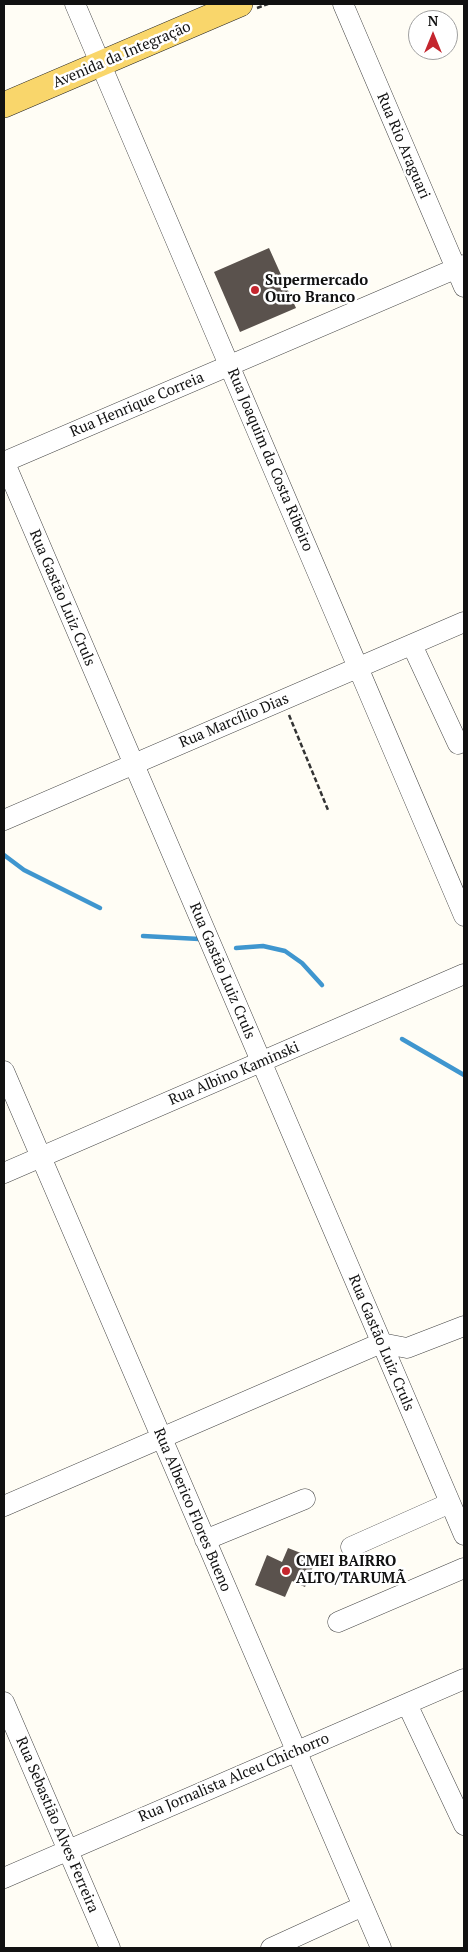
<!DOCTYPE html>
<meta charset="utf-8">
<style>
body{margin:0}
#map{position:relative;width:468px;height:1952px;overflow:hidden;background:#fffdf5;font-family:"PT Serif",serif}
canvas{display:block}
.frame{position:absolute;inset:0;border:5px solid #111;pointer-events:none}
.north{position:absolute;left:408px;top:10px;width:50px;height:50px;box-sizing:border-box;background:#fff;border:1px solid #a0a0a0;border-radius:50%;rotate:0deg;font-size:14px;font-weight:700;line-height:20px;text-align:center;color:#111}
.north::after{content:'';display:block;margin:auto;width:18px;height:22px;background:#c4262e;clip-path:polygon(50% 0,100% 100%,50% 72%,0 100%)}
</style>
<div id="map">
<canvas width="468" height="1952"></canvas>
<div class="frame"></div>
<div class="north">N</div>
</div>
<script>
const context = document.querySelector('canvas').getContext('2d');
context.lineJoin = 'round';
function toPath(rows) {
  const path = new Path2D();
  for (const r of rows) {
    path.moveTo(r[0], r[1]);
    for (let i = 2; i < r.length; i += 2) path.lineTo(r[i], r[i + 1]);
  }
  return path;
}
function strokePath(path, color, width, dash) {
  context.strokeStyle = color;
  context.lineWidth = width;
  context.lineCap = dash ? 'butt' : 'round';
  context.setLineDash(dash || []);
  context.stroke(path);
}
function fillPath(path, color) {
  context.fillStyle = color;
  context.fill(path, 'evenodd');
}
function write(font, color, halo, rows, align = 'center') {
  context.font = font + ' "PT Serif",serif';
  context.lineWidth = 5;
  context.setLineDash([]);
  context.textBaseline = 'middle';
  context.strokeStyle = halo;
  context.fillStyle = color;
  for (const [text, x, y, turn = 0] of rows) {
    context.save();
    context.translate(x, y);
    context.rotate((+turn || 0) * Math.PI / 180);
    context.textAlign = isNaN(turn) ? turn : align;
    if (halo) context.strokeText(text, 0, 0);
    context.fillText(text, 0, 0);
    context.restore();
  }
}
strokePath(toPath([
 [4,855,24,870,100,908],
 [143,936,199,939],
 [236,948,263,946,285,951,302,963,322,985],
 [402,1039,464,1075]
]), '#3f96cf', 4.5);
fillPath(toPath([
 [269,248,296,308,240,332,214,272],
 [288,1548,316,1559,305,1587,292,1581,285,1597,255,1585,267,1555,282,1562]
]), '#5a524d');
const minor = toPath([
 [75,4,464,916],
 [343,4,464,287],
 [4,461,464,1535],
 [4,462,464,265],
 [412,645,458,744],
 [4,820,464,622],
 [4,1071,381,1948],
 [4,1173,464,974],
 [4,1506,381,1343,407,1348,464,1326],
 [205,1540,305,1499],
 [351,1547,450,1503],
 [338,1622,464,1568],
 [4,1702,110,1948],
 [407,1704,464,1825],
 [4,1878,464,1679],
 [271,1948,363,1906]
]);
const major = toPath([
 [4,105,240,4]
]);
strokePath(minor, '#444', 21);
strokePath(major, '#222', 26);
strokePath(toPath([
 [257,8,268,4],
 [289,715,328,810]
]), '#333', 2.5, [5, 2.5]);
strokePath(minor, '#fff', 20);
strokePath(major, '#f9d66b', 25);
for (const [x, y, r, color] of [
 [255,290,5,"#c4262e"],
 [286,1571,5,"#c4262e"]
]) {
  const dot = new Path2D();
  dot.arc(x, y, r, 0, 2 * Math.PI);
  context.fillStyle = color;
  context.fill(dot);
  strokePath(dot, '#fff', 2);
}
write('15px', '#111', '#fff', [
 ["Avenida da Integração",122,55,-23],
 ["Rua Rio Araguari",403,146,67],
 ["Rua Henrique Correia",137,405,-23],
 ["Rua Joaquim da Costa Ribeiro",270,460,67],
 ["Rua Gastão Luiz Cruls",62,598,67],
 ["Rua Marcílio Dias",234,721,-23],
 ["Rua Gastão Luiz Cruls",222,971,67],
 ["Rua Albino Kaminski",234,1074,-23],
 ["Rua Gastão Luiz Cruls",381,1343,67],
 ["Rua Alberico Flores Bueno",192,1510,67],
 ["Rua Jornalista Alceu Chichorro",234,1778,-23],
 ["Rua Sebastião Alves Ferreira",57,1825,67]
]);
write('bold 15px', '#111', '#fff', [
 ["Supermercado",265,281],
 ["Ouro Branco",265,298],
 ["CMEI BAIRRO",296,1562],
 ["ALTO/TARUMÃ",296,1579]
], 'left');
</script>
